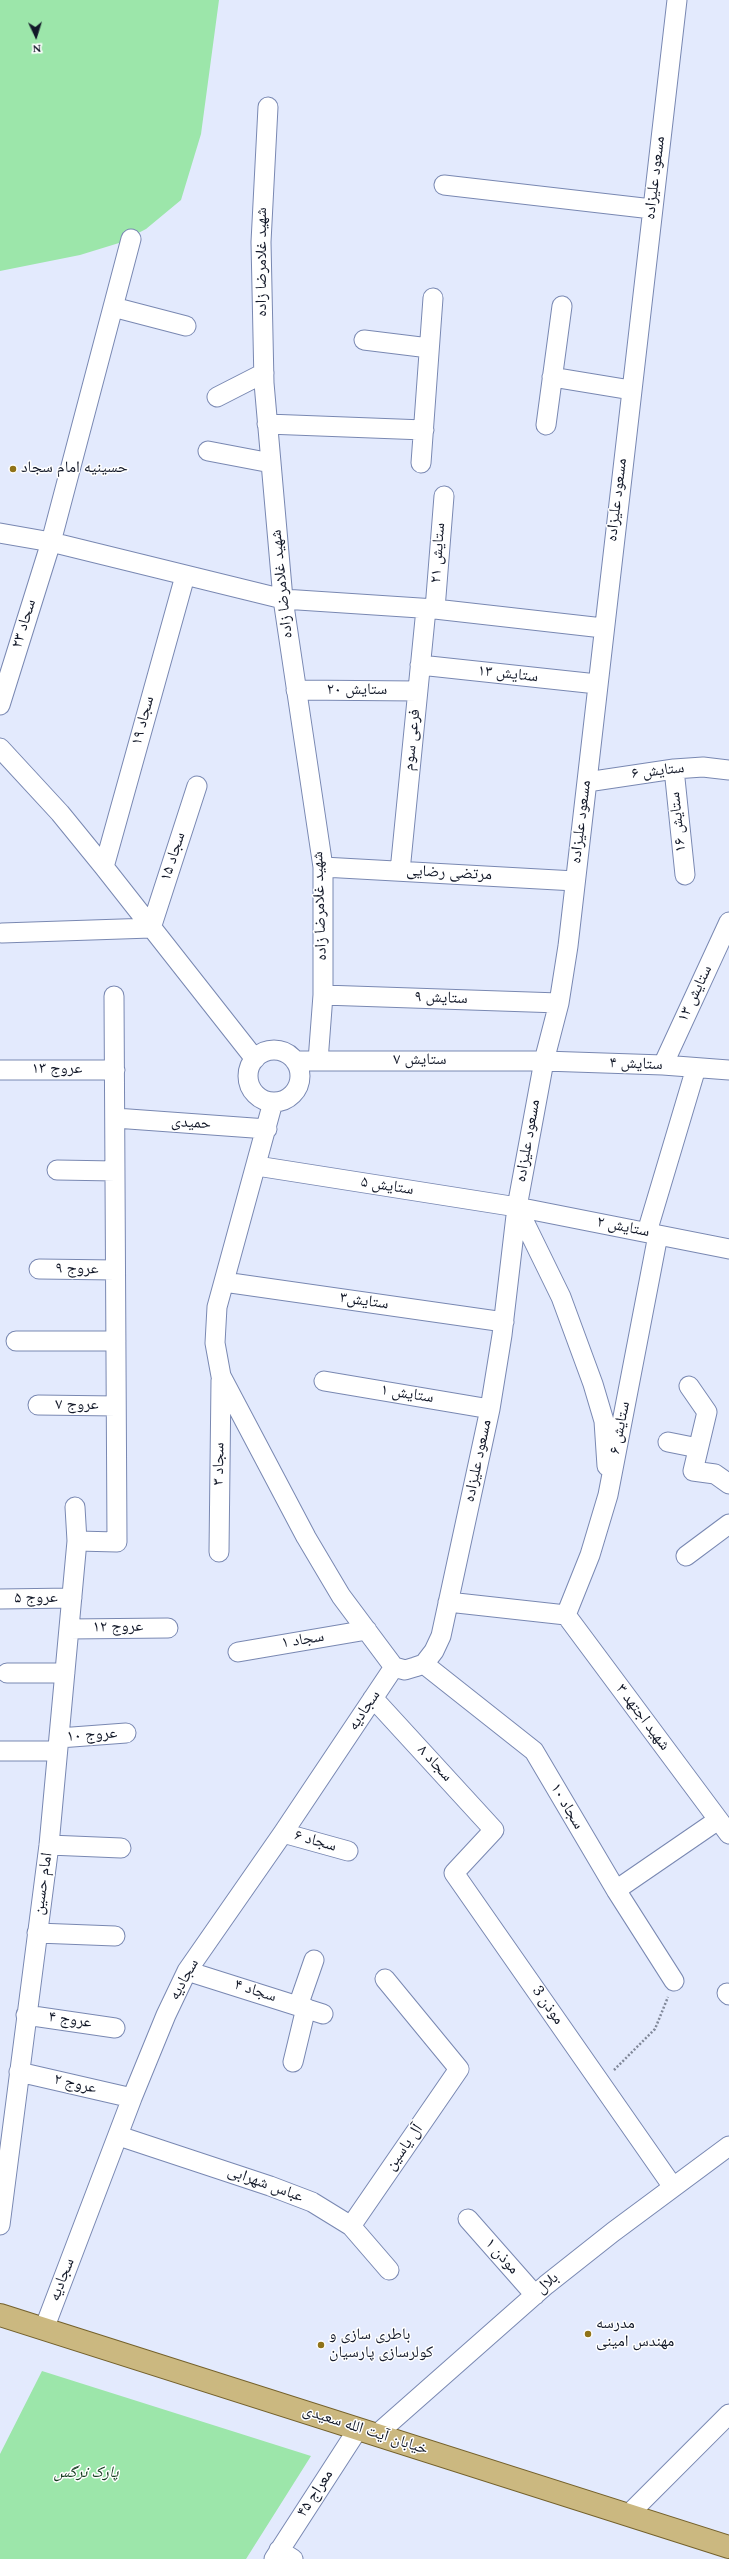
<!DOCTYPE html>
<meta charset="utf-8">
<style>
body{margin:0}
#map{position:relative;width:729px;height:2559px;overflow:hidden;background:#e3eafd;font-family:Spectral,serif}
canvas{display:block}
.north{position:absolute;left:16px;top:16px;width:40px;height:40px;-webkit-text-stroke:3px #fff;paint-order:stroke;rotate:176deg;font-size:11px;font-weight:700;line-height:16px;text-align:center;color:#121828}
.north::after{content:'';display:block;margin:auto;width:14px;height:18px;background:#121828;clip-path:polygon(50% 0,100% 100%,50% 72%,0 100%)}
</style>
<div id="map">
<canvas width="729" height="2559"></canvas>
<div class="north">N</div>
</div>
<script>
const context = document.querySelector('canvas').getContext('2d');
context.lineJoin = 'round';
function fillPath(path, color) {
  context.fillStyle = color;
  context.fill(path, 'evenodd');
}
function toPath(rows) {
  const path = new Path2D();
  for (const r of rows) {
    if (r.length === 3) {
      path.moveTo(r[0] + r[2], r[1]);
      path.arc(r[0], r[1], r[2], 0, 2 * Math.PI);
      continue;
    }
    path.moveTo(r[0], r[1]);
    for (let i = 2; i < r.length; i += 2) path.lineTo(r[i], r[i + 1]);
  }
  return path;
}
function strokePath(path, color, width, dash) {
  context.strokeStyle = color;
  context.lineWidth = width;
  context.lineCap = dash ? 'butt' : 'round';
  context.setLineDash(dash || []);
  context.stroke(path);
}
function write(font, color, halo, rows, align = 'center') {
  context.font = font + ' Spectral,"Noto Naskh Arabic",serif';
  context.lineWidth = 3;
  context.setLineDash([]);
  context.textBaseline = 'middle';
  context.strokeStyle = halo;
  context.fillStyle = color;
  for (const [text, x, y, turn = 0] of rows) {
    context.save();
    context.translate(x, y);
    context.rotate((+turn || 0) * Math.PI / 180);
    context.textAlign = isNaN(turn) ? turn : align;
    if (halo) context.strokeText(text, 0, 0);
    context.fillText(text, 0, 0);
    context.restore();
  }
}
fillPath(toPath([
 [0,0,219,0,201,134,181,200,146,229,119,243,80,255,0,271],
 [42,2371,311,2456,246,2559,0,2559,0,2454]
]), '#9ce6aa');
const minor = toPath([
 [268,107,261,242,264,383,283,599,323,867,323,995,318,1061],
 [444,185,652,209],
 [113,307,186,326],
 [364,340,429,348],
 [552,377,631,390],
 [217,397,264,373],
 [267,424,424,430],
 [546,425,562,306],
 [208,451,271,463],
 [421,463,433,298],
 [0,533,51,542,283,599,435,609,603,628],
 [435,609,444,496],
 [420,665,597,684],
 [296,690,418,691],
 [0,705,51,542,131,239],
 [0,748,60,813,104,867,255,1059],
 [674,769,685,875],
 [587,782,674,769,703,767,729,770],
 [104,867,185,576],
 [323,867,575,881],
 [400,871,426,609],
 [2,933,151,928,197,786],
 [323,995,559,1003],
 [274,1076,26],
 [295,1061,544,1061,663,1065,729,1070],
 [663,1065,729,922],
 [0,1070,115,1070],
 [273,1102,217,1307,215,1343,221,1376,306,1537,341,1596,394,1667,405,1670,415,1667,424,1664,434,1651,441,1636,490,1409,502,1335,517,1207,544,1061,559,1003,568,946,677,0],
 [115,1118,267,1129],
 [257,1166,517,1207,729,1249],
 [57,1170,115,1171],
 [517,1207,561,1297,593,1384,604,1421,607,1466],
 [647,1232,696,1068],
 [39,1269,115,1270],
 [224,1282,504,1322],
 [16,1341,116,1341],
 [324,1381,490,1409],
 [689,1386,707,1412,693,1471,715,1474,729,1484],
 [38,1405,116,1406],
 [668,1442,698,1448],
 [77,1541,117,1542,114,996],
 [219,1552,221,1380],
 [686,1556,729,1524],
 [0,1599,72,1598],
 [448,1602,566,1615],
 [566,1615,590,1555,608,1495,658,1235],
 [566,1615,729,1834],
 [69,1629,168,1628],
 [238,1652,367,1630],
 [424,1664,534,1751,616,1890,674,1981],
 [7,1673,65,1673],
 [373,1698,494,1830,454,1873,673,2187],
 [59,1738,126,1733],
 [0,1751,57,1751],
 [283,1833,348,1851],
 [49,1845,121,1848],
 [616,1890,718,1820],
 [37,1933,115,1936],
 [187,1971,323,2014],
 [727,1993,729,1995],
 [298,2006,314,1960],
 [26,2015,115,2028],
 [293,2062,306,2008],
 [19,2072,132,2098],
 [119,2136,270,2186,312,2202,351,2226,389,2270],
 [468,2219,535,2295],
 [0,2225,49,1845,77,1541,75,1507],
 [351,2226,459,2069,385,1979],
 [44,2329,132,2098,166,2015,187,1971,283,1833,394,1667],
 [376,2435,546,2285,613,2232,729,2146],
 [628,2515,729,2414],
 [279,2550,293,2559],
 [274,2559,358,2429]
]);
const major = toPath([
 [0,2315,729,2547]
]);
strokePath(minor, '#7988b2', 21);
strokePath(major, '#74612b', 24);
strokePath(toPath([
 [614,2070,655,2029,668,1997]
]), '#818899', 2.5, [2, 2]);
strokePath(minor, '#fff', 19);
strokePath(major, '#cbb880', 22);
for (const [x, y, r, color] of [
 [13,469,4,"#907318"],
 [588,2334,4,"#907318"],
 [321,2345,4,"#907318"]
]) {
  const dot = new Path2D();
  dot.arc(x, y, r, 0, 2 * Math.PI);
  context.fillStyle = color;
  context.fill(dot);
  strokePath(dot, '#fff', 1.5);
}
write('16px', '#121828', '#fff', [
 ["مسعود علیزاده",656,178,-83],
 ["شهید غلامرضا زاده",263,262,-90],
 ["مسعود علیزاده",618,500,-83],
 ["ستایش ۲۱",439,553,-86],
 ["شهید غلامرضا زاده",283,584,-96],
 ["سحاد ۲۳",25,624,-73],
 ["ستایش ۱۳",508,675,6],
 ["ستایش ۲۰",357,691],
 ["سجاد ۱۹",144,721,-75],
 ["فرعی سوم",413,740,-84],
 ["ستایش ۶",658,772,-7],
 ["مسعود علیزاده",582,822,-83],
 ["ستایش ۱۶",679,822,-96],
 ["سجاد ۱۵",174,857,-72],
 ["مرتضی رضایی",449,874,3],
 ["شهید غلامرضا زاده",321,906,-92],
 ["ستایش ۱۳",696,994,-65],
 ["ستایش ۹",441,999,2],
 ["ستایش ۷",420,1061],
 ["ستایش ۴",636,1065,2],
 ["عروج ۱۳",57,1070],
 ["حمیدی",191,1124,4],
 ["مسعود علیزاده",529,1141,-80],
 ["ستایش ۵",387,1187,9],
 ["ستایش ۲",623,1228,11],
 ["عروج ۹",77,1270,1],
 ["ستایش۳",364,1302,8],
 ["ستایش ۱",407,1395,9],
 ["عروج ۷",77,1406],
 ["ستایش ۶",621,1428,-79],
 ["مسعود علیزاده",479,1461,-78],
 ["سجاد ۳",220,1464,-89],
 ["عروج ۵",36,1599,-1],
 ["عروج ۱۲",118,1628,-1],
 ["سجاد ۱",303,1641,-9],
 ["سجادیه",365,1711,-56],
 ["شهید اجتهد ۳",642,1718,53],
 ["عروج ۱۰",92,1736,-4],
 ["سجاد ۸",434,1764,47],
 ["سجاد ۱۰",566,1807,59],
 ["سجاد ۶",315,1842,16],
 ["امام حسین",44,1884,-82],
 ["سجادیه",185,1980,-61],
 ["سجاد ۴",255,1992,18],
 ["موذن 3",547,2006,55],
 ["عروج ۴",70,2021,8],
 ["عروج ۲",75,2085,13],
 ["آل یاسین",405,2148,-55],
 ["عباس شهرابی",265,2185,20],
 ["موذن ۱",501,2257,48],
 ["سجادیه",63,2280,-69],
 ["بلال",548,2284,-39],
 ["خیابان آیت الله سعیدی",365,2431,18],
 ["معراج ۴۵",316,2494,-57]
]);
write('16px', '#121828', '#fff', [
 ["حسینیه امام سجاد",21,469],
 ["مدرسه",596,2325],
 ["مهندس امینی",596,2343],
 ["باطری سازی و",329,2336],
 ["کولرسازی پارسیان",329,2354]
], 'left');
write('italic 16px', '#13391d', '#fff', [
 ["پارک نرگس",86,2474]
]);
</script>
